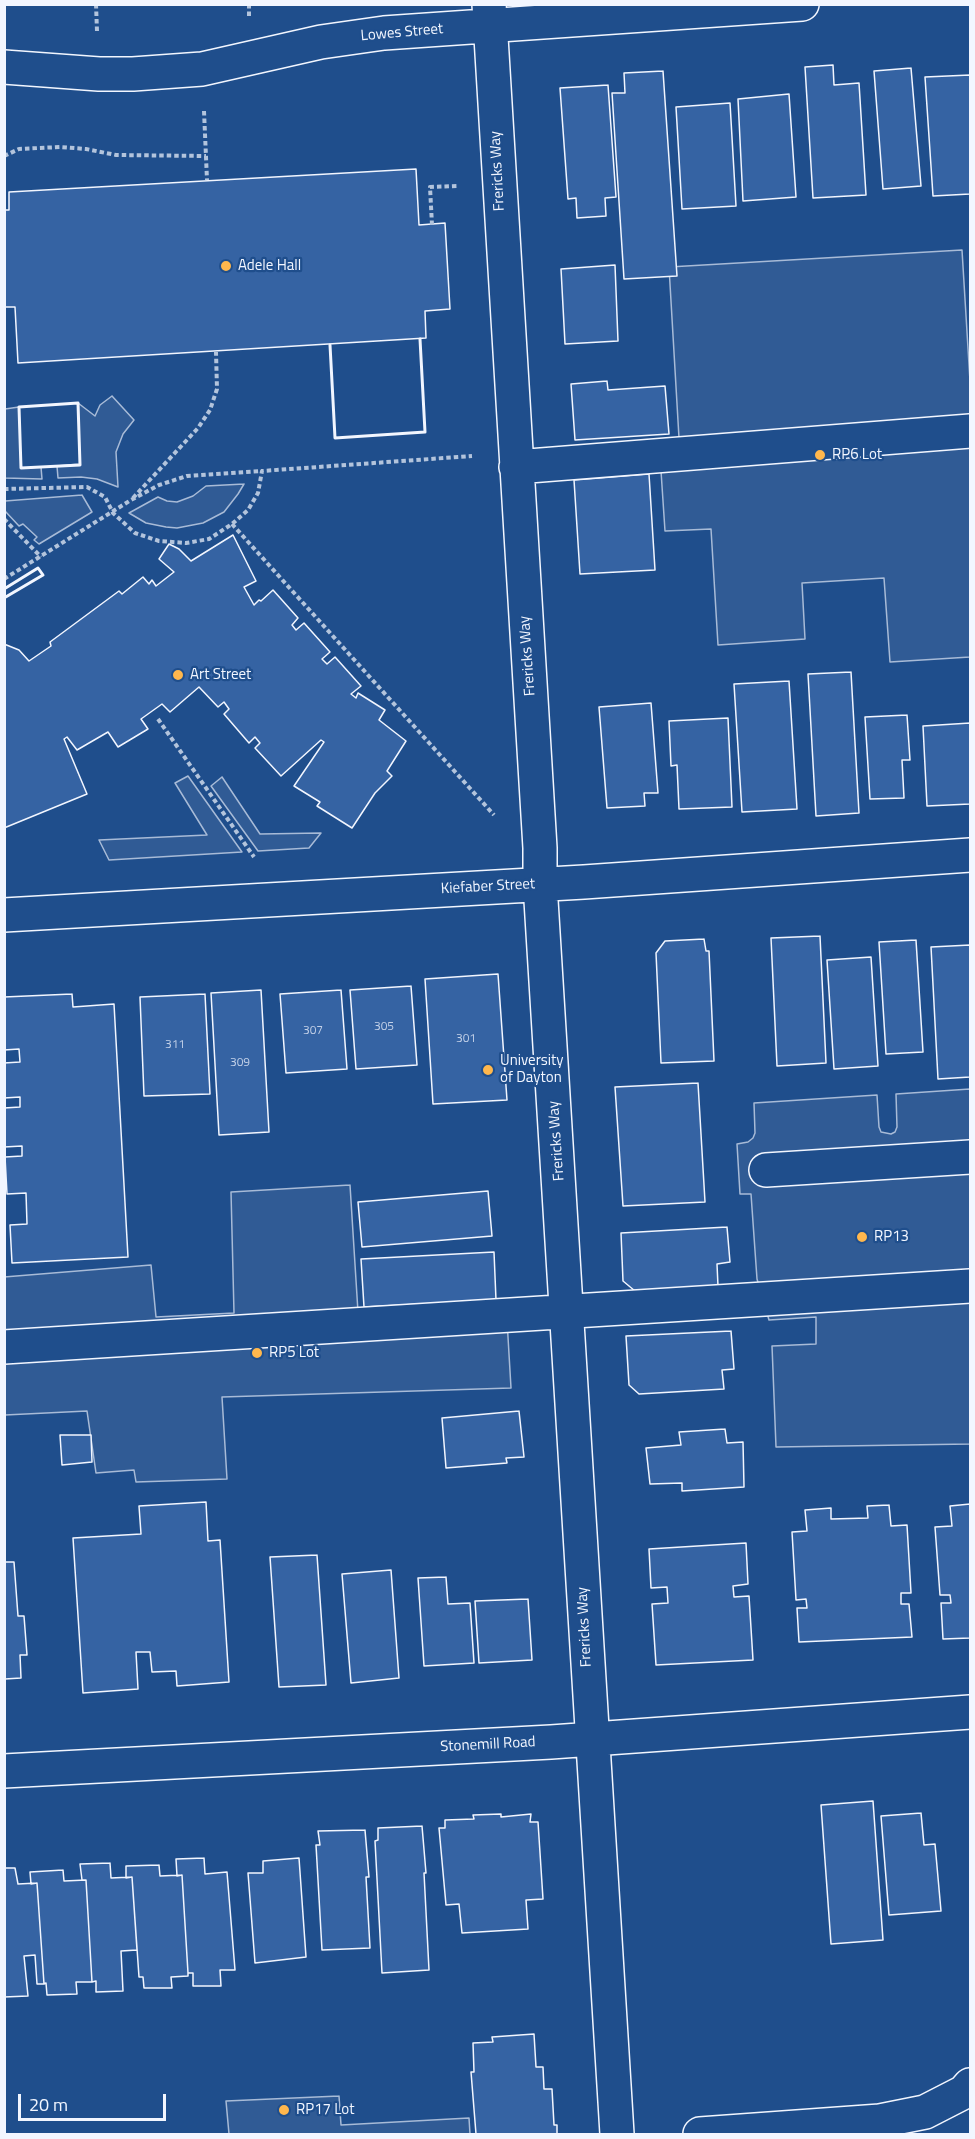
<!DOCTYPE html>
<style>
body{margin:0}
#map{position:relative;width:975px;height:2139px;overflow:hidden;background:#1f4e8c;font-family:"Titillium Web",sans-serif}
canvas{display:block}
.frame{position:absolute;inset:0;border:6px solid #f2f6ff;pointer-events:none}
.scale{position:absolute;left:18px;top:2094px;width:148px;height:27px;box-sizing:border-box;border:3px solid #f2f6ff;border-top:0;padding-left:8px;font-size:18px;line-height:21px;white-space:nowrap;color:#f2f6ff;-webkit-text-stroke:4px #1f4e8c;paint-order:stroke}
</style>
<div id="map">
<canvas width="975" height="2139"></canvas>
<div class="frame"></div>
<div class="scale">20 m</div>
</div>
<script>
const context = document.querySelector('canvas').getContext('2d');
context.lineJoin = 'round';
function fillPath(path, color) {
  context.fillStyle = color;
  context.fill(path, 'evenodd');
}
function toPath(rows) {
  const path = new Path2D();
  for (const r of rows) {
    path.moveTo(r[0], r[1]);
    for (let i = 2; i < r.length; i += 2) path.lineTo(r[i], r[i + 1]);
  }
  return path;
}
function strokePath(path, color, width, dash) {
  context.strokeStyle = color;
  context.lineWidth = width;
  context.lineCap = dash ? 'butt' : 'round';
  context.setLineDash(dash || []);
  context.stroke(path);
}
function write(font, color, halo, rows, align = 'center') {
  context.font = font + ' "Titillium Web",sans-serif';
  context.lineWidth = 4.5;
  context.setLineDash([]);
  context.textBaseline = 'middle';
  context.strokeStyle = halo;
  context.fillStyle = color;
  for (const [text, x, y, turn = 0] of rows) {
    context.save();
    context.translate(x, y);
    context.rotate((+turn || 0) * Math.PI / 180);
    context.textAlign = isNaN(turn) ? turn : align;
    if (halo) context.strokeText(text, 0, 0);
    context.fillText(text, 0, 0);
    context.restore();
  }
}
const built = toPath([
 [962,250,970,381,970,657,890,662,884,578,802,583,805,639,718,645,711,529,665,531,661,471,679,438,669,267,962,250],
 [112,396,134,420,123,434,116,452,118,487,97,479,81,477,58,478,57,466,80,464,78,403,95,416,100,405,112,396],
 [19,407,21,468,41,467,42,479,5,478,5,409,19,407],
 [244,484,238,494,224,512,203,523,177,528,166,527,146,523,129,513,158,497,167,501,177,502,193,496,206,486,244,484],
 [82,495,92,512,39,544,34,540,37,537,23,524,19,526,5,511,5,501,82,495],
 [188,776,242,852,109,860,99,840,207,835,175,783,188,776],
 [222,777,260,834,321,833,309,848,258,851,211,786,222,777],
 [970,1089,970,1444,776,1447,772,1346,816,1344,816,1317,769,1320,757,1279,751,1194,740,1194,737,1144,748,1142,753,1138,755,1133,754,1103,877,1095,879,1127,881,1132,891,1134,895,1132,897,1127,896,1094,970,1089],
 [350,1185,358,1312,506,1303,511,1388,222,1397,227,1479,136,1482,134,1470,96,1473,87,1411,5,1415,4,1277,151,1265,156,1317,234,1313,231,1192,350,1185],
 [339,2096,341,2125,469,2118,470,2134,229,2134,226,2101,339,2096]
]);
fillPath(built, '#305b95');
strokePath(built, '#a8bbd7', 1.5);
const building = toPath([
 [833,65,834,85,859,83,866,195,813,198,805,67,833,65],
 [911,68,921,186,883,189,874,71,911,68],
 [663,71,677,276,624,279,612,93,625,93,624,73,663,71],
 [970,75,970,194,933,196,925,77,970,75],
 [608,85,616,197,605,198,606,216,577,218,576,198,568,199,560,88,608,85],
 [789,94,796,197,743,201,738,99,789,94],
 [730,103,736,206,682,209,676,107,730,103],
 [416,169,419,225,445,223,450,309,425,311,426,338,18,363,15,307,4,307,4,210,9,210,9,192,416,169],
 [615,265,618,341,565,344,561,269,615,265],
 [607,381,608,390,665,386,669,434,575,440,571,384,607,381],
 [649,474,655,570,580,574,574,480,649,474],
 [233,535,256,581,244,587,254,605,259,600,261,601,273,590,298,618,292,625,296,630,304,623,330,652,322,659,327,664,335,657,361,686,351,694,356,698,358,693,385,710,379,720,406,741,387,771,392,776,375,793,352,828,317,806,320,802,294,786,324,742,321,740,281,776,255,748,260,743,255,737,249,743,224,714,229,709,224,702,218,707,199,687,170,712,162,704,141,719,148,729,118,747,108,732,77,750,67,737,64,739,87,794,4,828,4,644,19,650,29,661,51,646,50,642,119,591,122,594,143,577,149,584,152,580,156,586,174,572,159,559,169,544,179,549,191,561,233,535],
 [851,672,859,813,816,816,808,674,851,672],
 [789,681,797,809,742,812,734,684,789,681],
 [651,703,658,793,644,793,645,806,607,808,599,707,651,703],
 [907,715,910,760,902,760,904,798,870,799,865,717,907,715],
 [728,718,732,807,679,809,677,765,671,766,669,721,728,718],
 [970,723,970,804,927,806,923,726,970,723],
 [820,936,826,1063,777,1066,771,938,820,936],
 [704,939,706,951,709,951,714,1061,661,1063,656,953,665,941,704,939],
 [916,940,923,1052,886,1054,879,942,916,940],
 [970,945,970,1077,938,1079,931,947,970,945],
 [871,957,878,1066,834,1069,827,960,871,957],
 [498,974,507,1100,433,1104,425,979,498,974],
 [411,986,417,1065,356,1069,350,990,411,986],
 [261,990,269,1132,219,1135,211,993,261,990],
 [341,990,347,1069,286,1073,280,994,341,990],
 [72,994,73,1007,114,1004,128,1257,12,1263,10,1225,27,1224,26,1193,7,1194,5,1157,22,1156,22,1146,4,1147,4,1108,20,1107,20,1097,4,1098,4,1063,20,1062,19,1049,4,1050,4,997,72,994],
 [205,994,210,1094,144,1096,140,997,205,994],
 [698,1083,705,1202,623,1206,615,1087,698,1083],
 [488,1191,492,1236,362,1247,358,1202,488,1191],
 [727,1227,730,1262,717,1264,718,1286,635,1291,623,1281,621,1233,727,1227],
 [494,1252,496,1300,364,1307,361,1259,494,1252],
 [731,1331,734,1369,722,1370,724,1389,639,1394,629,1385,626,1336,731,1331],
 [519,1411,524,1457,506,1458,507,1463,446,1468,442,1418,519,1411],
 [725,1429,727,1443,743,1442,744,1487,682,1491,682,1483,650,1484,646,1448,681,1445,679,1432,725,1429],
 [60,1435,91,1435,92,1462,62,1465,60,1435],
 [206,1502,208,1541,220,1540,229,1682,177,1686,176,1671,152,1672,150,1652,136,1652,138,1689,83,1693,73,1538,141,1534,139,1506,206,1502],
 [970,1504,970,1638,943,1639,941,1603,951,1603,950,1595,940,1595,935,1527,952,1526,950,1506,970,1504],
 [889,1505,891,1526,907,1525,911,1593,901,1593,901,1604,909,1604,912,1637,799,1642,797,1608,807,1608,806,1599,796,1600,792,1532,807,1531,805,1510,831,1508,831,1519,868,1518,867,1506,889,1505],
 [746,1543,748,1584,733,1586,734,1597,749,1596,753,1660,656,1665,652,1604,668,1603,667,1587,651,1588,649,1549,746,1543],
 [317,1555,326,1685,279,1687,270,1557,317,1555],
 [4,1562,14,1562,18,1616,24,1616,27,1655,20,1655,21,1678,5,1679,4,1686,4,1562],
 [391,1570,399,1678,351,1683,342,1574,391,1570],
 [446,1577,448,1604,470,1603,474,1663,424,1666,418,1578,446,1577],
 [528,1599,532,1660,479,1663,475,1601,528,1599],
 [873,1801,883,1940,831,1944,821,1805,873,1801],
 [921,1813,924,1845,935,1844,941,1911,889,1915,881,1816,921,1813],
 [501,1814,501,1817,531,1814,530,1822,538,1822,543,1899,526,1900,528,1929,462,1933,459,1904,446,1905,439,1828,445,1828,445,1820,474,1819,473,1815,501,1814],
 [422,1826,426,1873,424,1873,429,1970,382,1973,375,1841,378,1840,378,1828,422,1826],
 [365,1830,369,1877,366,1877,370,1948,322,1950,316,1845,320,1845,318,1831,365,1830],
 [204,1858,205,1874,227,1872,235,1970,220,1970,221,1986,193,1986,193,1973,188,1973,182,1875,177,1876,176,1859,204,1858],
 [299,1858,306,1957,255,1963,248,1873,263,1873,263,1861,299,1858],
 [110,1863,111,1878,132,1877,137,1950,121,1951,123,1991,96,1992,96,1981,92,1982,86,1880,82,1880,80,1864,110,1863],
 [159,1865,160,1876,182,1875,188,1973,188,1976,171,1977,172,1988,144,1988,143,1977,139,1977,132,1877,126,1878,126,1866,159,1865],
 [4,1868,15,1868,18,1884,37,1883,44,1984,37,1984,35,1955,24,1956,28,1996,4,1997,4,1868],
 [63,1870,64,1881,86,1880,92,1982,76,1982,77,1994,47,1995,46,1983,44,1984,37,1883,31,1884,30,1872,63,1870],
 [534,2034,536,2067,543,2067,544,2089,552,2089,554,2125,557,2125,557,2134,476,2134,471,2072,474,2072,473,2043,493,2042,492,2037,534,2034]
]);
fillPath(building, '#3563a3');
strokePath(building, '#f2f6ff', 1.5);
const minor = toPath([
 [489,4,540,848,540,884,617,2134],
 [4,67,99,74,133,74,202,69,321,42,384,33,802,4],
 [516,467,970,431],
 [4,915,584,882,970,855],
 [766,1170,970,1157],
 [4,1347,970,1286],
 [4,1771,551,1742,970,1712],
 [700,2134,880,2121,925,2112,964,2092,970,2085]
]);
strokePath(minor, '#f2f6ff', 36);
strokePath(toPath([
 [96,4,97,31],
 [249,4,249,16],
 [204,111,207,180],
 [4,156,19,149,60,147,86,149,116,155,206,156],
 [432,225,430,187,458,186],
 [4,489,87,487,105,497,113,513,135,533,159,541,186,543,209,539,232,524,248,510,258,493,262,471,472,456],
 [133,498,198,428,210,410,217,389,216,352],
 [4,519,41,557],
 [232,524,494,815],
 [4,579,131,500,159,485,187,476,262,471],
 [158,719,254,857]
]), '#b3c4dc', 4, [4.5, 3]);
strokePath(minor, '#1f4e8c', 33);
strokePath(toPath([
 [330,345,335,438,425,432,420,339],
 [78,403,80,465,21,468,19,407,78,403],
 [4,589,38,568,43,575,4,598]
]), '#f2f6ff', 3);
for (const [x, y, r, color] of [
 [226,266,6,"#ffb74d"],
 [820,455,6,"#ffb74d"],
 [178,675,6,"#ffb74d"],
 [488,1070,6,"#ffb74d"],
 [862,1237,6,"#ffb74d"],
 [257,1353,6,"#ffb74d"],
 [284,2110,6,"#ffb74d"]
]) {
  const dot = new Path2D();
  dot.arc(x, y, r, 0, 2 * Math.PI);
  context.fillStyle = color;
  context.fill(dot);
  strokePath(dot, '#1f4e8c', 2);
}
write('12px', '#c3d1e8', null, [
 ["305",384,1027],
 ["307",313,1031],
 ["301",466,1039],
 ["311",175,1045],
 ["309",240,1063]
]);
write('15px', '#f2f6ff', '#1f4e8c', [
 ["Lowes Street",402,33,-5],
 ["Frericks Way",498,171,-93],
 ["Frericks Way",528,656,-94],
 ["Kiefaber Street",488,887,-3],
 ["Frericks Way",557,1141,-94],
 ["Frericks Way",585,1627,-93],
 ["Stonemill Road",488,1745,-3]
]);
write('15px', '#f2f6ff', '#1f4e8c', [
 ["Adele Hall",238,266],
 ["RP6 Lot",832,455],
 ["Art Street",190,675],
 ["University",500,1061],
 ["of Dayton",500,1078],
 ["RP13",874,1237],
 ["RP5 Lot",269,1353],
 ["RP17 Lot",296,2110]
], 'left');
</script>
